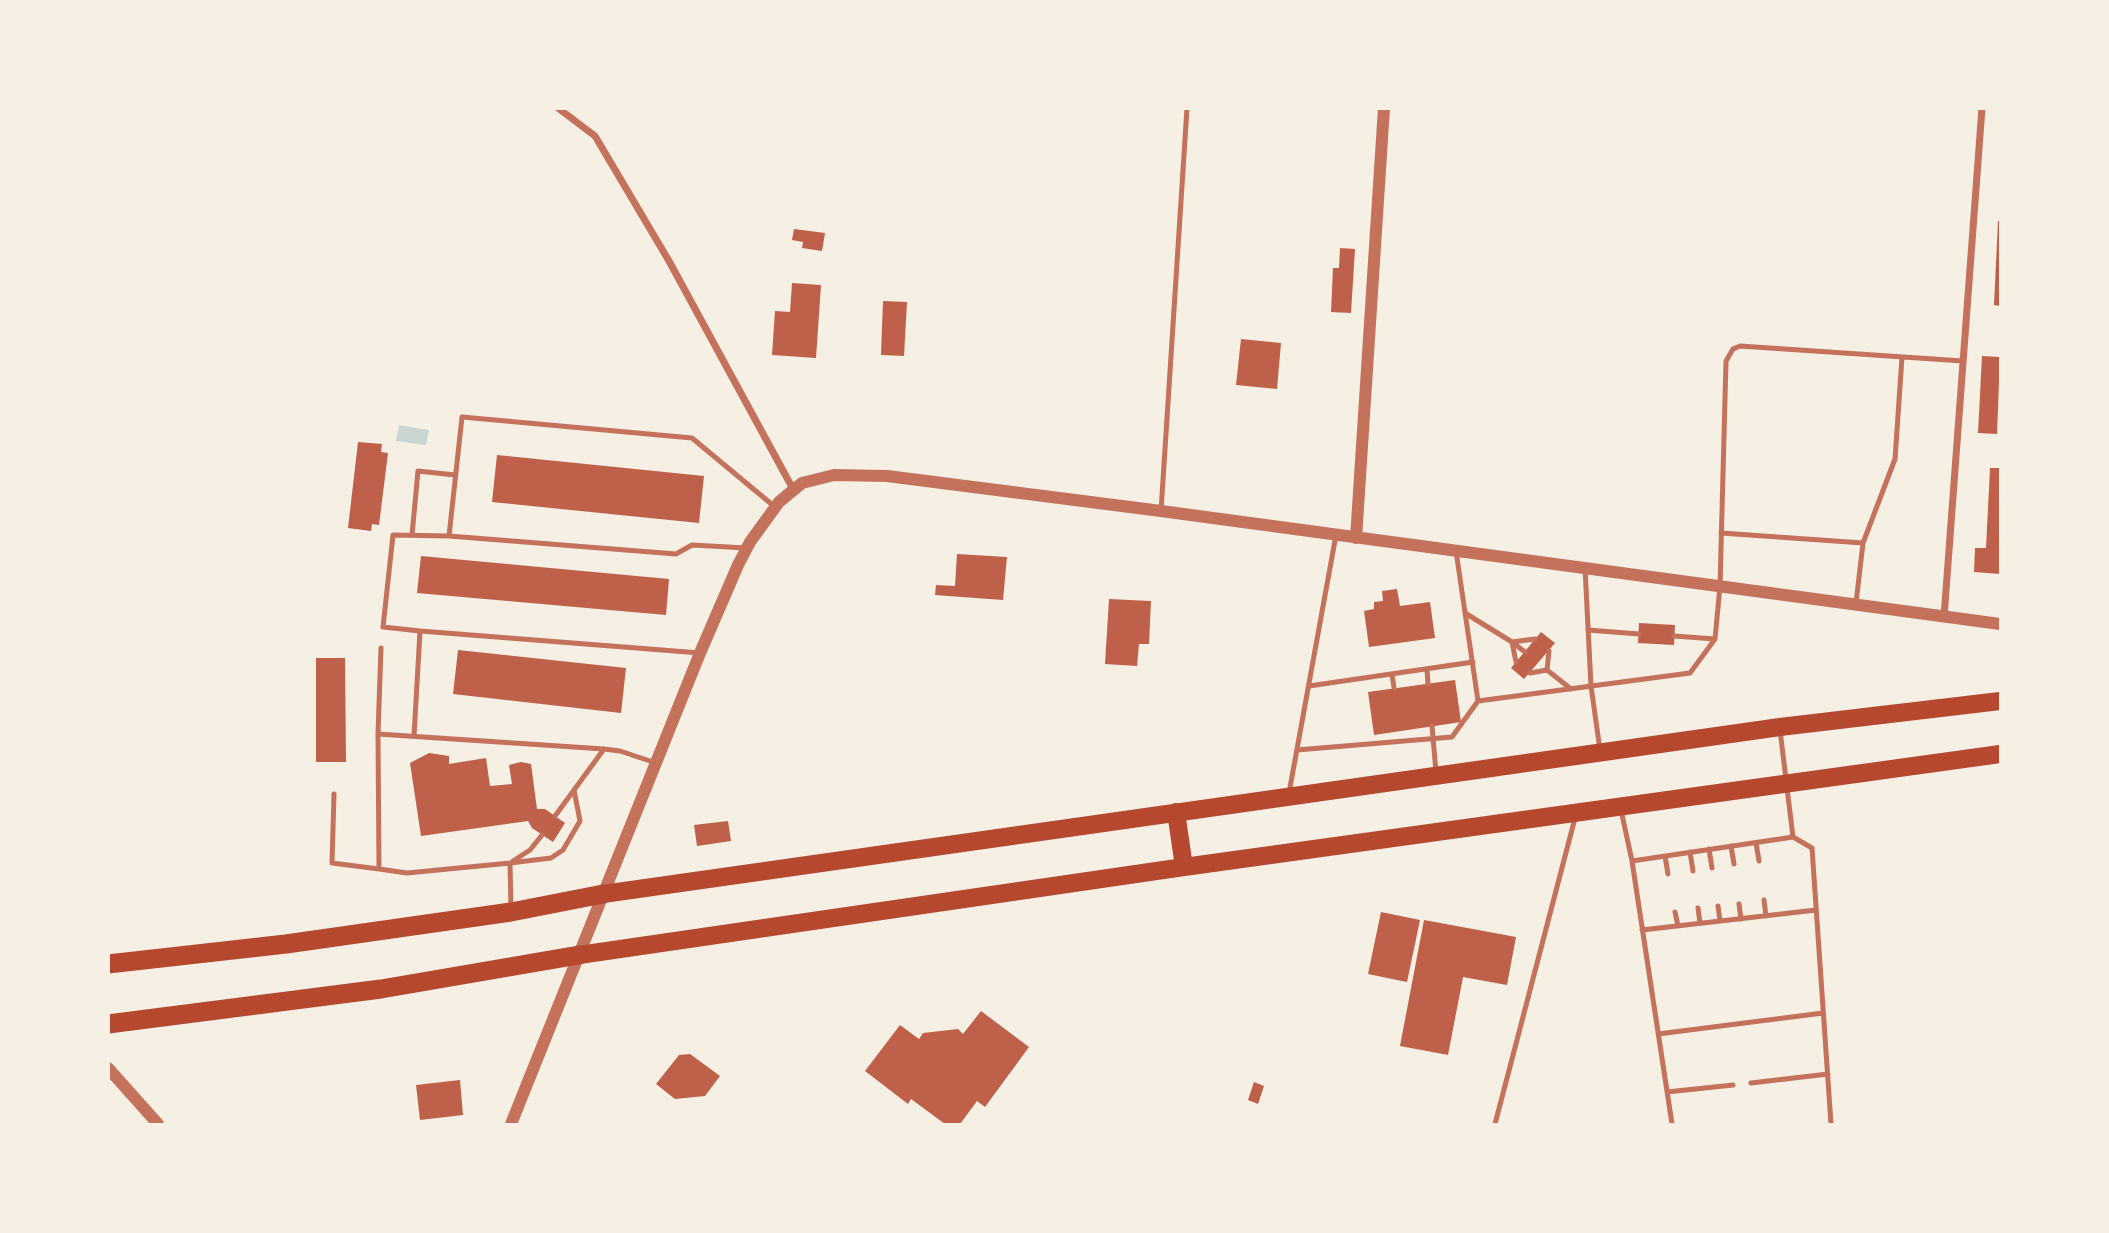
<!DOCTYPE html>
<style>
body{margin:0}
#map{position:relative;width:2109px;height:1233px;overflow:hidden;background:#f6efe4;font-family:"Fira Sans",sans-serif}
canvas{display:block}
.frame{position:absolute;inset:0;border:110px solid #f6efe4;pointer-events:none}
</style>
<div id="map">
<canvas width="2109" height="1233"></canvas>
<div class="frame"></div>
</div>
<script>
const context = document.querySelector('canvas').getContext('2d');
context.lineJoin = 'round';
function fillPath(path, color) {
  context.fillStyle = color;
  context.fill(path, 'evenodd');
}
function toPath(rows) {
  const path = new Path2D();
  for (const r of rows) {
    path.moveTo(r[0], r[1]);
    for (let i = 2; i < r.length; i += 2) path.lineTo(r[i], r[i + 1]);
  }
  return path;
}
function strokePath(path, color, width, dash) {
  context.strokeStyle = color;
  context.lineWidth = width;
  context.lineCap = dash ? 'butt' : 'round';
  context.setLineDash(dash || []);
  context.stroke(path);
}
fillPath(toPath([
 [399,425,429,430,426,445,396,441]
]), '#c9d6d2');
fillPath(toPath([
 [1998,221,2000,221,2000,306,1994,305],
 [794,229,825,233,822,251,802,248,803,242,792,240],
 [1340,248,1355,249,1351,313,1331,312,1333,268,1339,268],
 [792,283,821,285,816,358,772,355,775,311,790,312],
 [883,301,907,302,904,356,881,355],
 [1241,339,1281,343,1277,389,1236,385],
 [1982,356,2000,357,1997,434,1978,433],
 [358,442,382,444,381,452,388,453,379,525,372,524,371,531,348,528],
 [497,455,704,476,699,523,492,502],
 [1990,468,2000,468,2000,574,1974,572,1975,548,1986,548],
 [957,554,1007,557,1003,600,935,595,936,585,955,586],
 [421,556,669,579,666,615,417,593],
 [1397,589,1400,606,1430,602,1435,638,1369,647,1364,611,1374,609,1374,602,1383,601,1382,591],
 [1109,599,1151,601,1149,644,1139,644,1137,666,1105,664],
 [1639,623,1675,625,1674,645,1638,643],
 [1541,632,1555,643,1524,679,1511,668],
 [458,650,626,668,621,713,453,694],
 [316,658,345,658,346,762,316,762],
 [1455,680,1461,722,1374,735,1368,692],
 [429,753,449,756,449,764,486,758,490,786,512,784,509,765,521,762,531,764,537,809,545,809,565,823,553,842,532,828,528,821,421,836,410,763],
 [728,821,731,841,697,846,694,825],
 [1381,912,1420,920,1407,982,1368,974],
 [1424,920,1516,937,1507,985,1463,977,1448,1055,1400,1046],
 [981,1011,1029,1047,985,1107,977,1101,960,1124,945,1124,911,1099,908,1104,865,1071,900,1025,919,1039,923,1033,958,1029,963,1034],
 [690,1054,720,1076,705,1096,675,1099,656,1084,679,1055],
 [460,1080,463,1115,420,1120,416,1085],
 [1254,1082,1264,1086,1258,1104,1248,1100]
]), '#bf614a');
strokePath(toPath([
 [1161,511,1187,108],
 [1721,533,1863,543,1895,459,1902,357],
 [412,535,418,471,455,475],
 [449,536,676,554,692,545,746,548],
 [1456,551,1478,701,1690,673,1715,639,1720,586,1726,361,1733,349,1740,346,1963,361],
 [1585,568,1591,686,1600,750],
 [1856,603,1863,543],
 [1465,613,1512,642,1535,639],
 [1588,630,1639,634],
 [420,631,383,627,393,535,449,536,462,417,692,438,775,507],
 [1674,636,1715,639],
 [1512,642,1516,662],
 [1512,642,1525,652],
 [1549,651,1547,670,1571,689],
 [1427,669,1428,684],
 [1530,673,1547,670],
 [1392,674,1394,688],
 [1309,686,1473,662],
 [1432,726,1436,772],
 [378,734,381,648],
 [414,736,420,631,700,653],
 [1297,750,1452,737,1478,701],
 [1289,793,1336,535],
 [334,794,332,863,379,869],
 [1621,810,1632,861,1793,837,1780,730],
 [555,816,604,749],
 [1793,837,1812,848,1831,1124],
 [1756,843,1759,861],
 [1731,846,1734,864],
 [1709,849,1712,868],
 [1690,852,1693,871],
 [1665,856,1668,874],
 [513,861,530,850,542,835],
 [1632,861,1672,1124],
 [510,863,551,858,563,850,580,821,574,790],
 [1764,900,1766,916],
 [1739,904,1741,919],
 [1718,906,1720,921],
 [1698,908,1700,923],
 [511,909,510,863,407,873,379,869,378,734,604,749,620,751,656,763],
 [1675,912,1678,926],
 [1642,930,1816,910],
 [1658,1034,1823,1013],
 [1751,1083,1828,1074],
 [1667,1092,1733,1085],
 [1495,1124,1575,818]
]), '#c5725c', 5);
strokePath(toPath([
 [558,108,595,136,669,261,793,489],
 [1944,617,1982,108]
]), '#c5725c', 7);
strokePath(toPath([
 [1356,538,1384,108],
 [108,1068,158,1124],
 [511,1124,700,653,738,565,750,542,779,502,802,483,834,475,887,476,1161,511,2000,624]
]), '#c5725c', 12);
strokePath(toPath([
 [1176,812,1184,867],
 [603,894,1780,727,2000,701],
 [579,955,1184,867,2000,754]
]), '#b5482f', 18);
strokePath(toPath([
 [108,964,286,944,511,912,603,894],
 [108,1024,381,989,579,955]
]), '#b5482f', 19);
</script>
